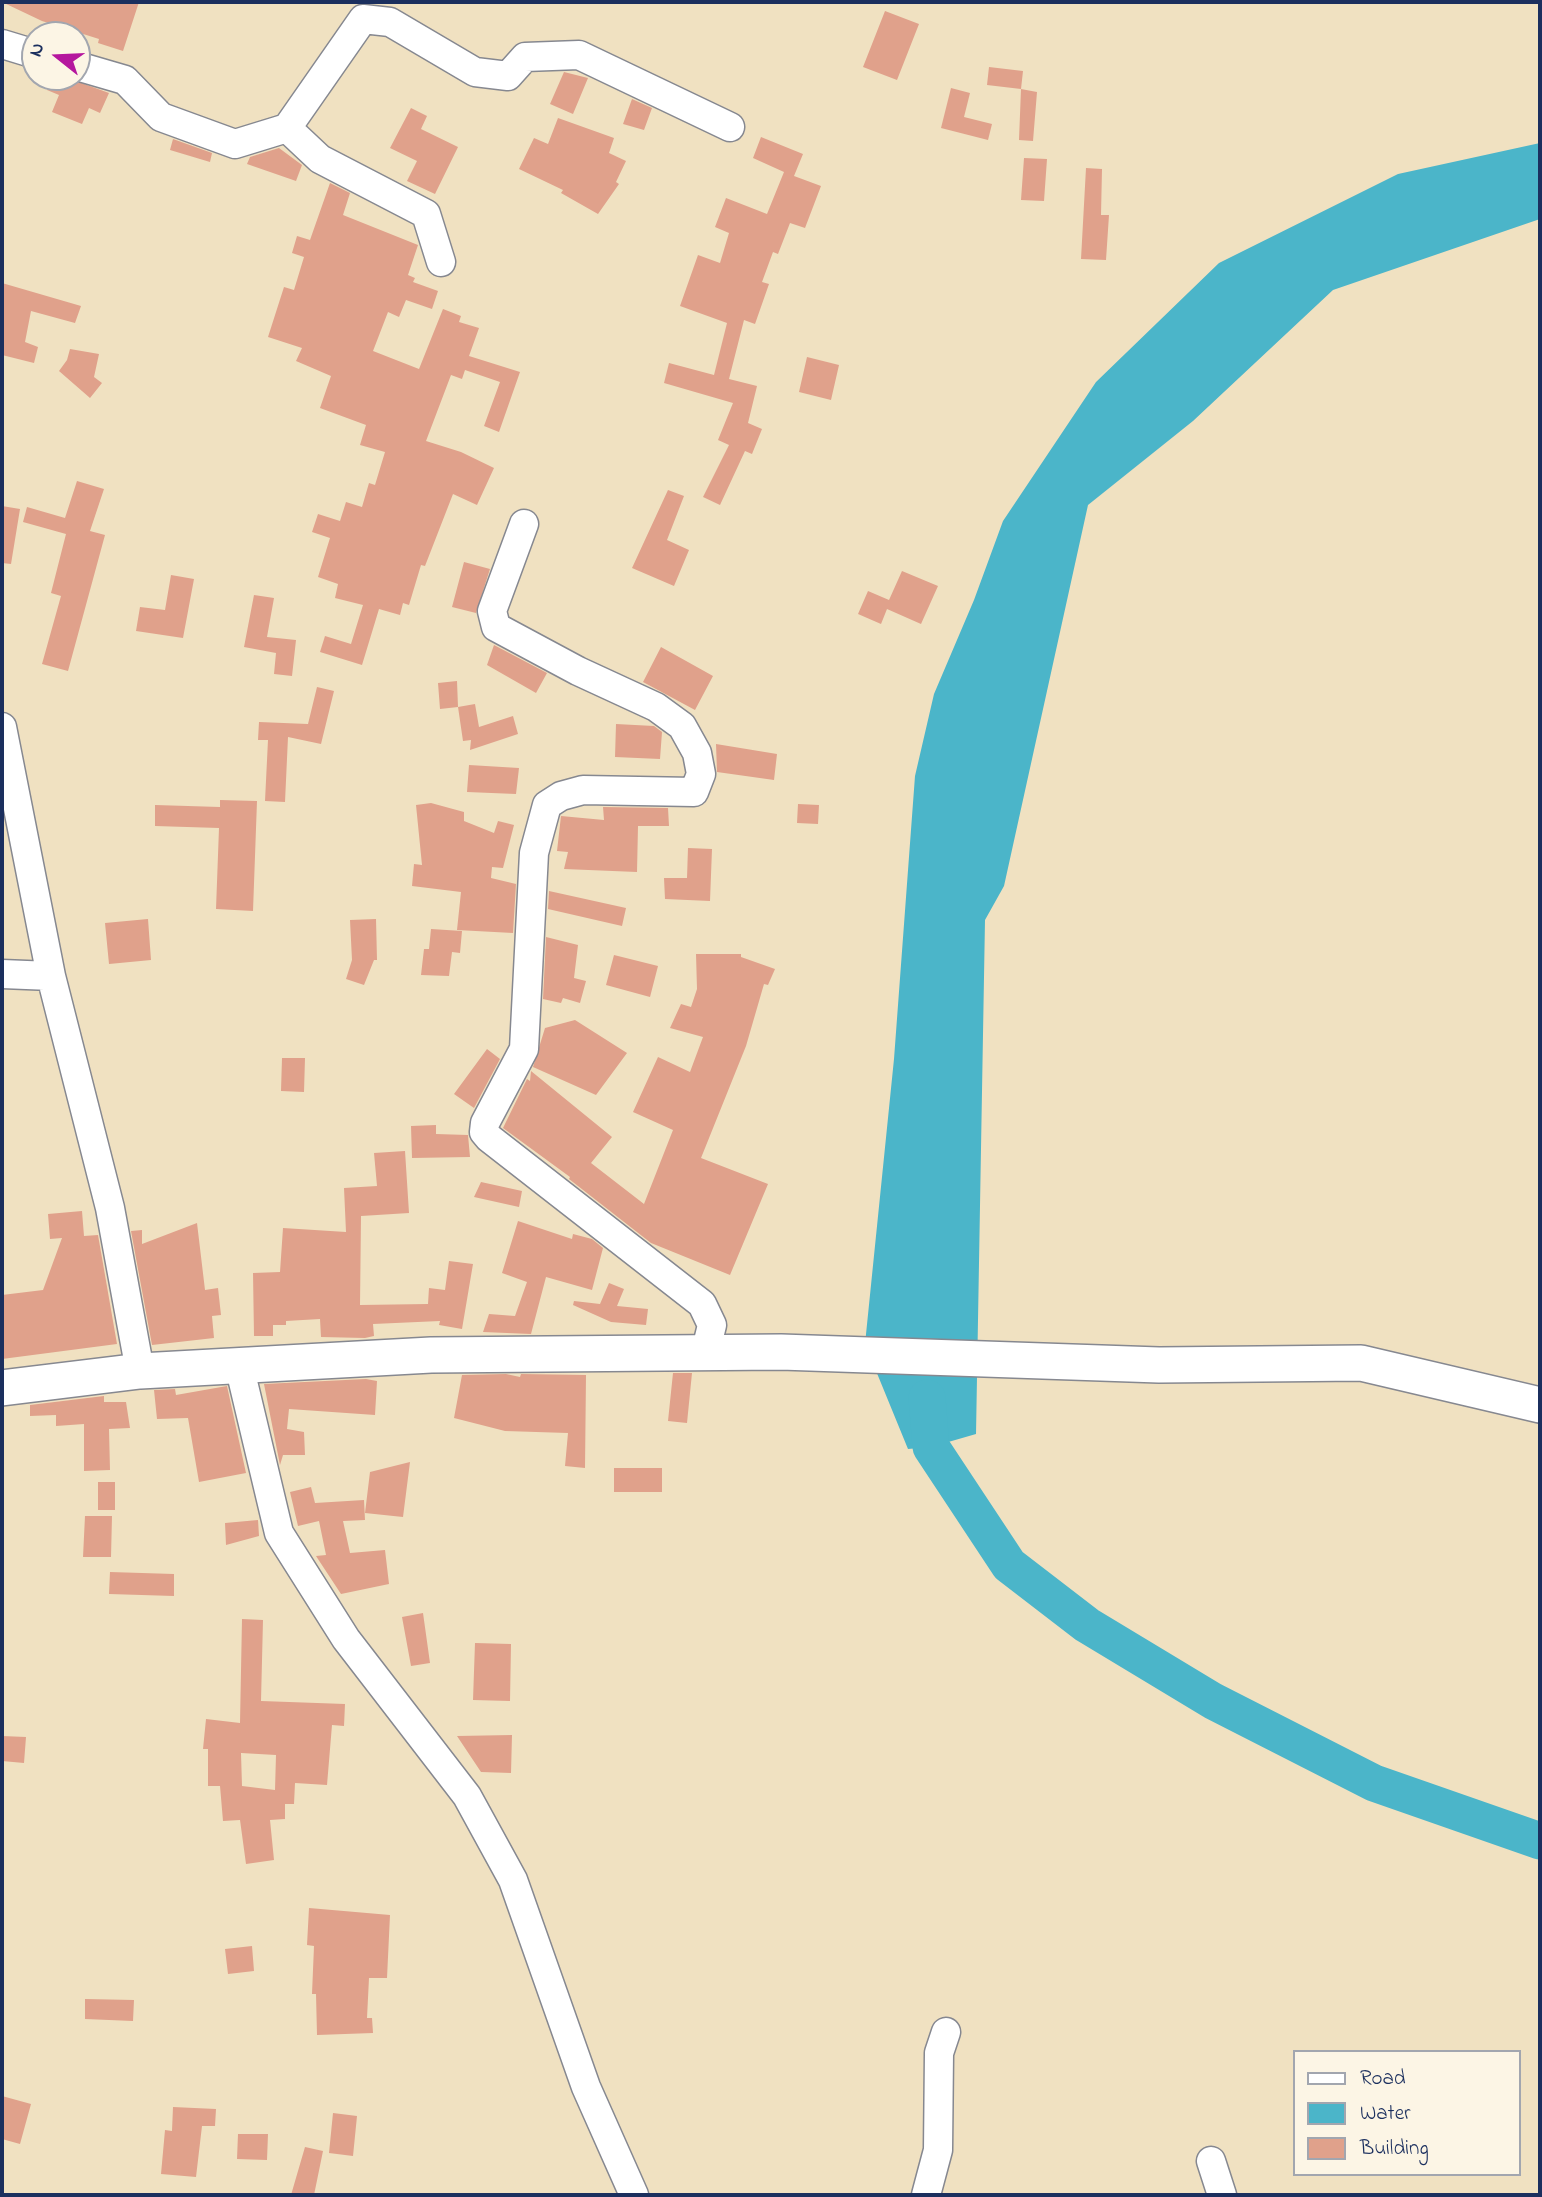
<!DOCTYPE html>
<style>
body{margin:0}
#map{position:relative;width:1542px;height:2197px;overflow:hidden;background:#f0e1c1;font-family:"Indie Flower",sans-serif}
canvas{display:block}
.frame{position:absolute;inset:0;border:4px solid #1b2f5e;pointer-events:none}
.legend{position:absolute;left:1293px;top:2050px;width:228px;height:126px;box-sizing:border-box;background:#fcf5e5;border:2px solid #a2a6af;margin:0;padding:9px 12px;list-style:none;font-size:21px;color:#1b2f5e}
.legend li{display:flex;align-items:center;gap:14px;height:35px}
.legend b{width:35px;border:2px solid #a2a6af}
.north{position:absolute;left:21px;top:21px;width:70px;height:70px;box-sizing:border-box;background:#fcf5e5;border:2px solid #a2a6af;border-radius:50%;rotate:288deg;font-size:19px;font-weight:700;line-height:28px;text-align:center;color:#1b2f5e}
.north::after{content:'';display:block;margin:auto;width:24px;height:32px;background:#b5179e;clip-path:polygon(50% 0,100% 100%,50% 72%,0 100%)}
</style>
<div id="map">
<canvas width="1542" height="2197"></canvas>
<div class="frame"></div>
<ul class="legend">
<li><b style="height:9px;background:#fff"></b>Road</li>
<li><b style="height:19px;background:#4bb5c9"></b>Water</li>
<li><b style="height:19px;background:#e0a18b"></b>Building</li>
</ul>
<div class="north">N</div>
</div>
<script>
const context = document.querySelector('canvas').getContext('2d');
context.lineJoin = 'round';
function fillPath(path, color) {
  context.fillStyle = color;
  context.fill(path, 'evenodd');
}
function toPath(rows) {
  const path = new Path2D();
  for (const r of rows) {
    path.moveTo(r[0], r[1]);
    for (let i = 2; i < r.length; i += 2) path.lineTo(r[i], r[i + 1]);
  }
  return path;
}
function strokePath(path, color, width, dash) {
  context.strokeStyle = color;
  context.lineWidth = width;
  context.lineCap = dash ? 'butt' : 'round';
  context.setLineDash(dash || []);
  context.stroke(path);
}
fillPath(toPath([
 [1540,143,1540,219,1333,290,1193,421,1088,505,1004,886,985,920,976,1434,931,1447,908,1449,865,1344,894,1059,915,776,934,694,974,600,1003,521,1096,382,1219,263,1398,174]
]), '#4bb5c9');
strokePath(toPath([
 [927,1398,931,1447,1009,1565,1087,1625,1213,1701,1374,1783,1540,1841]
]), '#4bb5c9', 37);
fillPath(toPath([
 [2,2,139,2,123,51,98,43,99,39,42,21],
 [885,11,919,24,897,80,863,67],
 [989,67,1023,71,1021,89,987,85],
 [564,72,588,78,573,114,550,104],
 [52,77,65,77,109,93,100,113,89,108,82,124,52,112,59,95,47,90],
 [951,88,970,93,964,117,992,124,988,140,941,128],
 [1021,89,1037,92,1033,141,1019,140],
 [632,99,652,108,644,130,623,124],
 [411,108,427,116,421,129,458,147,435,194,407,181,417,161,390,148],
 [558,118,614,138,609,153,626,161,616,182,619,184,598,214,561,193,563,190,519,169,534,138,548,144],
 [761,137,803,154,794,176,821,186,805,228,790,223,778,254,773,252,762,282,769,284,755,324,744,320,729,379,757,386,748,423,762,429,752,454,745,451,720,505,703,497,729,445,718,440,733,403,664,383,669,363,714,375,727,323,680,306,698,255,720,263,729,233,715,227,726,198,767,214,784,172,753,158],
 [173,139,212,153,210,162,170,150],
 [279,148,302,165,296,181,247,164,250,157],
 [1024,158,1047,159,1044,201,1021,200],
 [1086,168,1102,169,1101,215,1109,215,1106,260,1081,259],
 [330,183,350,193,343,215,418,245,408,275,415,278,413,282,438,291,432,309,406,300,399,317,388,312,373,351,419,369,443,309,461,316,459,322,479,328,469,356,520,372,499,432,484,426,500,382,465,370,462,379,451,375,426,441,461,452,494,468,477,505,453,494,425,566,421,565,409,605,403,603,400,615,379,609,362,665,320,652,325,636,351,644,363,605,335,598,338,584,318,577,330,538,312,532,318,514,340,521,346,502,362,507,369,483,375,485,385,452,360,445,366,425,320,408,331,376,296,361,302,348,268,337,284,287,294,290,304,257,292,253,297,236,310,240],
 [2,283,81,306,75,323,31,311,25,342,38,347,34,363,2,355],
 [70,349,99,354,94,377,102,383,90,398,59,371,67,360],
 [807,357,839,365,831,400,799,392],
 [77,481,104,489,90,531,105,535,68,671,42,664,61,596,51,593,66,534,23,522,27,507,65,518],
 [668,490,684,496,667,540,689,550,674,586,632,568],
 [2,506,20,509,11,564,2,563],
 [464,562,490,569,476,613,452,607],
 [902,571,938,586,921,624,887,609,881,624,858,614,868,591,889,600],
 [171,575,194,579,183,638,136,631,140,607,165,610],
 [254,595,274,598,267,637,296,640,292,676,274,674,276,653,244,647],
 [494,645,547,673,536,693,487,665],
 [661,647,713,676,695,710,643,682],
 [457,681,458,707,440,709,438,683],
 [317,687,334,691,321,744,288,737,285,802,265,801,268,740,258,740,259,722,308,724],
 [475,704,479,727,513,716,518,734,470,750,471,740,463,741,458,707],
 [616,724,654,726,662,732,660,759,615,757],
 [716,744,777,754,774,780,717,772],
 [469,765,519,768,516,794,467,792],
 [220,800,257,801,253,911,216,909,219,828,155,826,155,805,220,807],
 [431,803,464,812,464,821,494,833,498,821,514,825,503,868,492,867,491,878,516,884,513,933,457,930,461,892,412,886,414,864,422,865,416,805],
 [798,804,819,805,818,824,797,823],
 [603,807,668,808,669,826,638,826,637,872,564,869,568,852,557,851,561,816,604,820],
 [688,848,712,849,710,901,665,899,664,878,687,878],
 [549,891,626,908,622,926,548,909],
 [148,919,151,960,109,964,105,923],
 [376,919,377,960,374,960,364,985,346,979,352,960,350,920],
 [431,929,462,931,460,953,452,952,449,976,421,975,424,949,429,949],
 [546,937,578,945,574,978,586,981,580,1003,563,998,561,1003,543,999],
 [696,954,741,954,741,957,775,969,768,985,764,984,746,1046,701,1158,768,1184,730,1275,651,1243,569,1179,570,1177,503,1128,527,1079,530,1081,531,1071,612,1137,591,1163,644,1204,673,1130,633,1112,658,1057,690,1072,703,1037,670,1028,681,1004,691,1007,697,989],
 [614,955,658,966,650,997,606,985],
 [575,1020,627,1053,596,1095,533,1067,545,1028],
 [487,1049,500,1059,474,1108,454,1094],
 [282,1058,305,1058,304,1092,281,1091],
 [436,1125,436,1134,468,1135,470,1157,412,1158,411,1126],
 [405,1151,409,1213,361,1216,360,1305,428,1304,429,1288,445,1290,449,1261,473,1264,462,1329,439,1325,440,1321,373,1324,374,1336,365,1338,321,1337,320,1319,286,1321,286,1325,273,1325,273,1336,254,1336,253,1273,280,1272,283,1228,346,1232,344,1188,377,1186,374,1153],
 [481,1182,522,1191,519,1207,474,1197],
 [82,1211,84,1236,98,1235,117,1344,2,1359,2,1295,43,1290,62,1238,50,1239,48,1214],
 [518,1221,572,1239,573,1234,592,1239,603,1248,592,1290,546,1277,531,1334,483,1332,489,1314,515,1316,527,1282,502,1273],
 [197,1223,205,1290,218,1288,221,1315,212,1316,214,1338,152,1345,131,1231,142,1230,142,1244],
 [609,1283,624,1289,617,1306,648,1309,646,1325,611,1322,573,1305,574,1301,600,1304],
 [673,1373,692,1373,687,1423,668,1421],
 [506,1374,520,1377,521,1374,586,1375,585,1468,565,1466,568,1433,505,1431,454,1418,462,1375],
 [366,1379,377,1381,375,1415,289,1409,287,1429,304,1432,305,1455,283,1455,280,1465,264,1384],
 [227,1386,246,1473,199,1482,188,1418,157,1419,154,1390,175,1389,176,1395],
 [104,1396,104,1402,126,1402,130,1428,109,1429,110,1470,84,1471,84,1424,56,1426,56,1415,30,1416,30,1405],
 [410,1462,403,1517,365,1513,370,1472],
 [614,1468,662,1468,662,1492,614,1492],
 [98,1482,115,1482,115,1510,98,1510],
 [311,1487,315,1503,364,1500,365,1520,343,1521,350,1553,385,1550,389,1584,341,1594,316,1556,326,1555,319,1521,298,1526,290,1492],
 [85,1516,112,1516,111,1557,83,1557],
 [258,1520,259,1536,226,1545,225,1523],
 [110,1572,174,1574,174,1596,109,1594],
 [423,1613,430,1663,411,1666,402,1617],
 [242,1619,263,1620,261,1701,345,1704,344,1726,332,1725,327,1785,295,1783,294,1804,285,1804,285,1819,270,1820,274,1860,246,1864,240,1820,223,1821,220,1786,208,1786,208,1749,203,1749,206,1719,240,1723],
 [241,1753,276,1755,275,1790,242,1786],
 [475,1643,511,1644,510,1701,473,1700],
 [512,1735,511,1773,481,1772,457,1736],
 [2,1736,26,1737,24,1763,2,1761],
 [309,1908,390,1915,387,1978,369,1978,367,2018,372,2018,373,2033,317,2035,316,1994,312,1994,314,1946,307,1945],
 [252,1946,254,1971,228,1974,225,1949],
 [85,1999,134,2000,133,2021,85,2019],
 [2,2096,31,2104,20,2144,2,2139],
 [173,2107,216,2109,215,2126,202,2126,196,2177,161,2174,165,2130,172,2131],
 [333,2113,357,2116,353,2156,329,2153],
 [238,2134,268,2134,267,2160,237,2159],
 [305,2147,323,2151,314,2195,291,2195]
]), '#e0a18b');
const minor = toPath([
 [2,44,35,54],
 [77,66,125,80,161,117,235,144,287,128,363,19,390,22,475,72,508,76,525,57,579,55,730,127],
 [287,128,320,159,426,214,441,262],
 [524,524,492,611,496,627,578,671,656,707,682,726,697,753,701,774,694,792,583,790,561,796,547,805,534,853,524,1049,485,1123,484,1132,489,1138,702,1304,712,1325,705,1354],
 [2,727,51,976,110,1208,140,1371],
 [2,974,51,976],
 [239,1365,279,1533,346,1639,467,1796,513,1880,586,2087,634,2195],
 [1211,2161,1222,2195],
 [926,2195,938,2150,939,2053,946,2032]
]);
const major = toPath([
 [2,1388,140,1371,431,1355,781,1352,1159,1365,1361,1363,1540,1405]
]);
strokePath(minor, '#868890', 31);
strokePath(major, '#868890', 38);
strokePath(minor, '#fff', 28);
strokePath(major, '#fff', 35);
</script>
